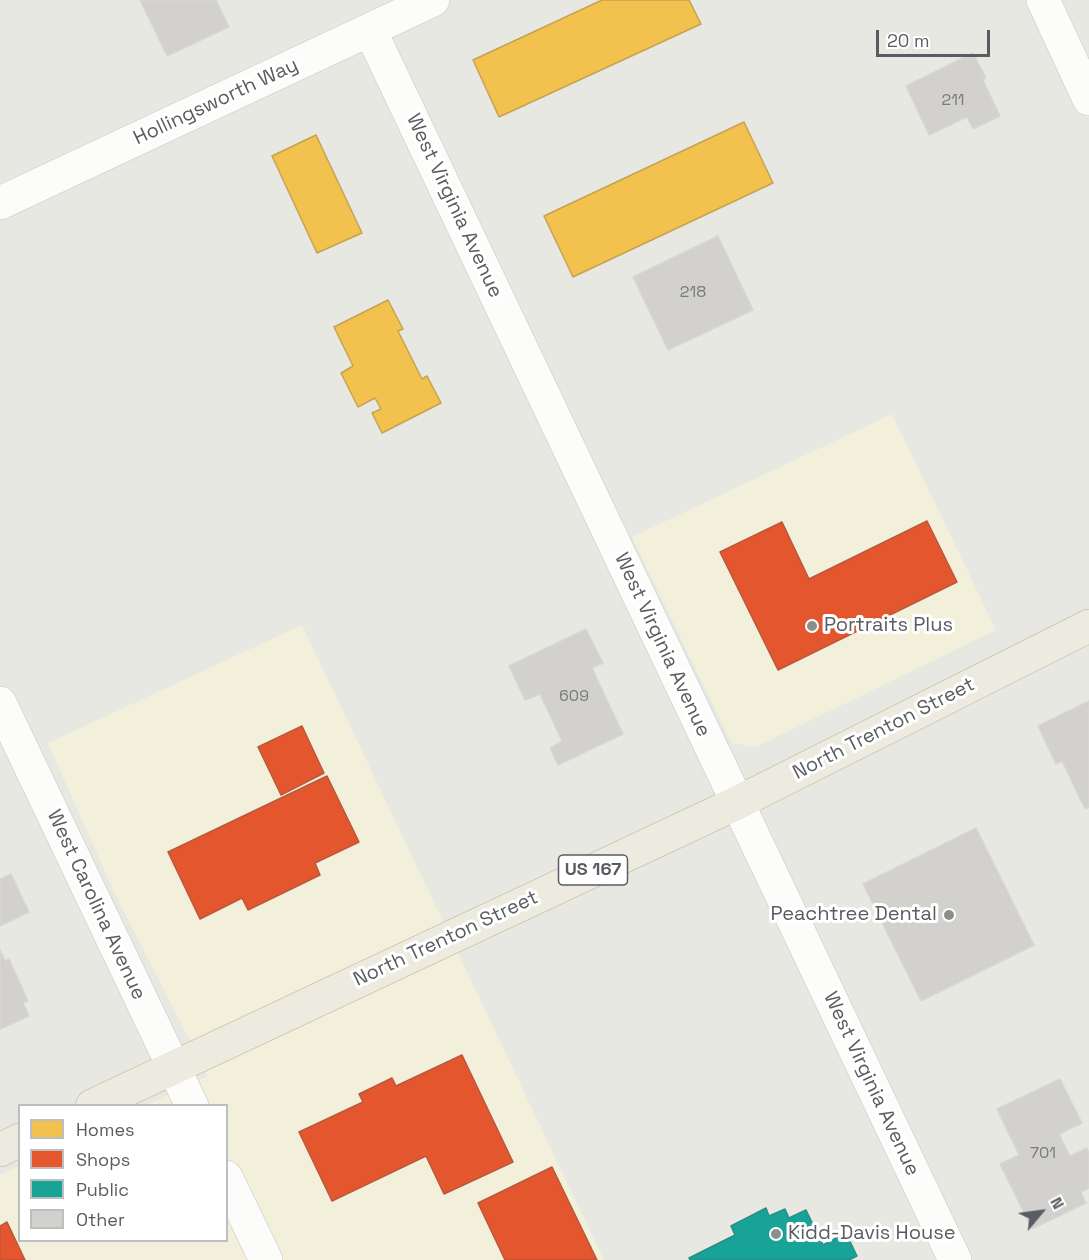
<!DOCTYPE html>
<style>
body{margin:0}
#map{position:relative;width:1089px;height:1260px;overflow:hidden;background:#e8e8e3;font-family:"Space Grotesk",sans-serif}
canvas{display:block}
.legend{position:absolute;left:18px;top:1104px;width:210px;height:138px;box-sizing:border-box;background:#fff;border:2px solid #bdbebf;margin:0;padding:8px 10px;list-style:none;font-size:18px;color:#595c60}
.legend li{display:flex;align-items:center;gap:12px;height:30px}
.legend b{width:30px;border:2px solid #bdbebf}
.north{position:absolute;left:1011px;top:1182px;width:60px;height:60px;-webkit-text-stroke:4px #fff;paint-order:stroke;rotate:61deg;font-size:16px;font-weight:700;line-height:24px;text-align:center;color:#595c60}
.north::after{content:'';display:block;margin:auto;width:21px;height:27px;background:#595c60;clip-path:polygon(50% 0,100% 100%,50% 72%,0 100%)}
.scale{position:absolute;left:876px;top:30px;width:114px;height:27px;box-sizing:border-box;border:3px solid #595c60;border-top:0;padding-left:8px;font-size:18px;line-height:21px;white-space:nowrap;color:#595c60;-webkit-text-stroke:4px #fff;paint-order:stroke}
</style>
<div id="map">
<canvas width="1089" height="1260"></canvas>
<ul class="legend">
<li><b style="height:16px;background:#f2c14e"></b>Homes</li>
<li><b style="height:16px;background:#e4572e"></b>Shops</li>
<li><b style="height:16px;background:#17a398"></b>Public</li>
<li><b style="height:16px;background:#d2d1ce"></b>Other</li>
</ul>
<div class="north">N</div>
<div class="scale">20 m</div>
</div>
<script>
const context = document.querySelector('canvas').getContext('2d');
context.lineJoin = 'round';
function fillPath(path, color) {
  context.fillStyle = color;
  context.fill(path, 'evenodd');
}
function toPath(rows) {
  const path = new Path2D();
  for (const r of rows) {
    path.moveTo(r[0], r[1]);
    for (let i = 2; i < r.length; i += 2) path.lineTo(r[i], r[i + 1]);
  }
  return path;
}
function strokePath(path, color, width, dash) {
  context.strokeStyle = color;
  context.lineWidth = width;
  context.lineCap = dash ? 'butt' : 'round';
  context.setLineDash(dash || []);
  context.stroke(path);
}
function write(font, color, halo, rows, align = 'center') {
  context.font = font + ' "Space Grotesk",sans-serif';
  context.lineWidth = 6;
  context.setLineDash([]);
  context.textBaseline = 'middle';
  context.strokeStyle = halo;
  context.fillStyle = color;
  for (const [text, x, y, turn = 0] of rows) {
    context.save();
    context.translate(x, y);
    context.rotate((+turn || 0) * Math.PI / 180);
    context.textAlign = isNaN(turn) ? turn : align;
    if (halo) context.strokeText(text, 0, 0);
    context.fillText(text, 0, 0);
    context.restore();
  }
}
fillPath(toPath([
 [892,414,996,630,758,746,752,747,733,743,728,736,632,537],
 [302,625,604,1260,0,1260,0,1175,19,1166,20,1240,226,1240,226,1106,146,1105,208,1076,113,890,48,743]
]), '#f2efdb');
const homes = toPath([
 [602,0,689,0,701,24,499,117,473,60,602,0],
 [744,122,773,183,573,277,544,216,744,122],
 [316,135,362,233,317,253,272,156,316,135],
 [388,300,403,329,398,331,422,379,427,376,441,403,382,433,372,413,381,409,375,398,358,407,341,373,353,366,334,327,388,300]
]);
fillPath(homes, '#f2c14e');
strokePath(homes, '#c4a353', 1.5);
const shops = toPath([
 [927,521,957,582,778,670,720,552,782,522,809,579,927,521],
 [302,726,324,773,281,795,258,747,302,726],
 [327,776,359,842,315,863,320,875,248,910,242,898,200,919,168,852,327,776],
 [462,1055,513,1162,444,1194,426,1156,332,1201,299,1132,363,1102,359,1094,392,1078,396,1086,462,1055],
 [552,1167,597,1260,505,1260,478,1203,552,1167],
 [7,1222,25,1260,0,1260,0,1226,7,1222]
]);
fillPath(shops, '#e4572e');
strokePath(shops, '#ba583d', 1.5);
const public = toPath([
 [766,1208,769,1216,785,1209,789,1218,806,1210,823,1245,846,1233,857,1256,849,1260,690,1260,689,1258,735,1235,731,1226,766,1208]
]);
fillPath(public, '#17a398');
strokePath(public, '#2b8e87', 1.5);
const building = toPath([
 [140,0,216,0,229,27,167,56,140,0],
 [973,53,986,78,983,80,1000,116,973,129,967,117,929,135,906,86,973,53],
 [718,236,753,310,668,350,633,277,718,236],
 [586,629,603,663,592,668,623,734,558,765,550,748,562,741,540,694,525,700,509,666,586,629],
 [1089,701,1089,807,1085,809,1062,761,1056,764,1038,726,1089,701],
 [976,828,1034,945,921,1001,863,884,976,828],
 [11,874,29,912,0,926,0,879,11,874],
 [0,949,5,961,9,959,28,1001,23,1003,29,1016,0,1029,0,949],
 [1060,1079,1082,1123,1059,1134,1070,1156,1087,1148,1089,1153,1089,1188,1081,1192,1086,1203,1032,1229,1000,1164,1019,1155,997,1109,1060,1079]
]);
fillPath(building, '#d2d1ce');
strokePath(building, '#d8d6d2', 1.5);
const minor = toPath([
 [1043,0,1089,99],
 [370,30,955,1260],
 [0,203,433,0],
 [0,703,192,1106],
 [226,1177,266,1260]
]);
const highway = toPath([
 [92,1106,737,803,1089,626],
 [0,1150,20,1140]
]);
strokePath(minor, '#c5c5c5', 34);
strokePath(highway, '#bdb293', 34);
strokePath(minor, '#fcfcfb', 33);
strokePath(highway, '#edebe0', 33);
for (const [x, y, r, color] of [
 [812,626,6,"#8b8d8e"],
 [949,915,6,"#8b8d8e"],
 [776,1234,6,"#8b8d8e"]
]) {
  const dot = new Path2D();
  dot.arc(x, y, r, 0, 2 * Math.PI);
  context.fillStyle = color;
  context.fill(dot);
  strokePath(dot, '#fff', 2);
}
write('16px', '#787a7c', null, [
 ["211",953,101],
 ["218",693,293],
 ["609",574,697],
 ["701",1043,1154]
]);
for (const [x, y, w] of [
 [593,870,69]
]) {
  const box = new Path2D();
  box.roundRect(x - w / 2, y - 15, w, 30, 4.5);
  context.fillStyle = '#fff';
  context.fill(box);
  strokePath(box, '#595c60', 1.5);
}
write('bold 18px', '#595c60', null, [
 ["US 167",593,870]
]);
write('20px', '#595c60', '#fff', [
 ["Hollingsworth Way",216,102,-25],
 ["West Virginia Avenue",454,206,65],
 ["West Virginia Avenue",662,645,65],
 ["North Trenton Street",884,729,-27],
 ["West Carolina Avenue",96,905,65],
 ["North Trenton Street",446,939,-25],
 ["West Virginia Avenue",871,1084,65]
]);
write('20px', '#595c60', '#fff', [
 ["Portraits Plus",824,626],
 ["Peachtree Dental",937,915,"right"],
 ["Kidd-Davis House",788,1234]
], 'left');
</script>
